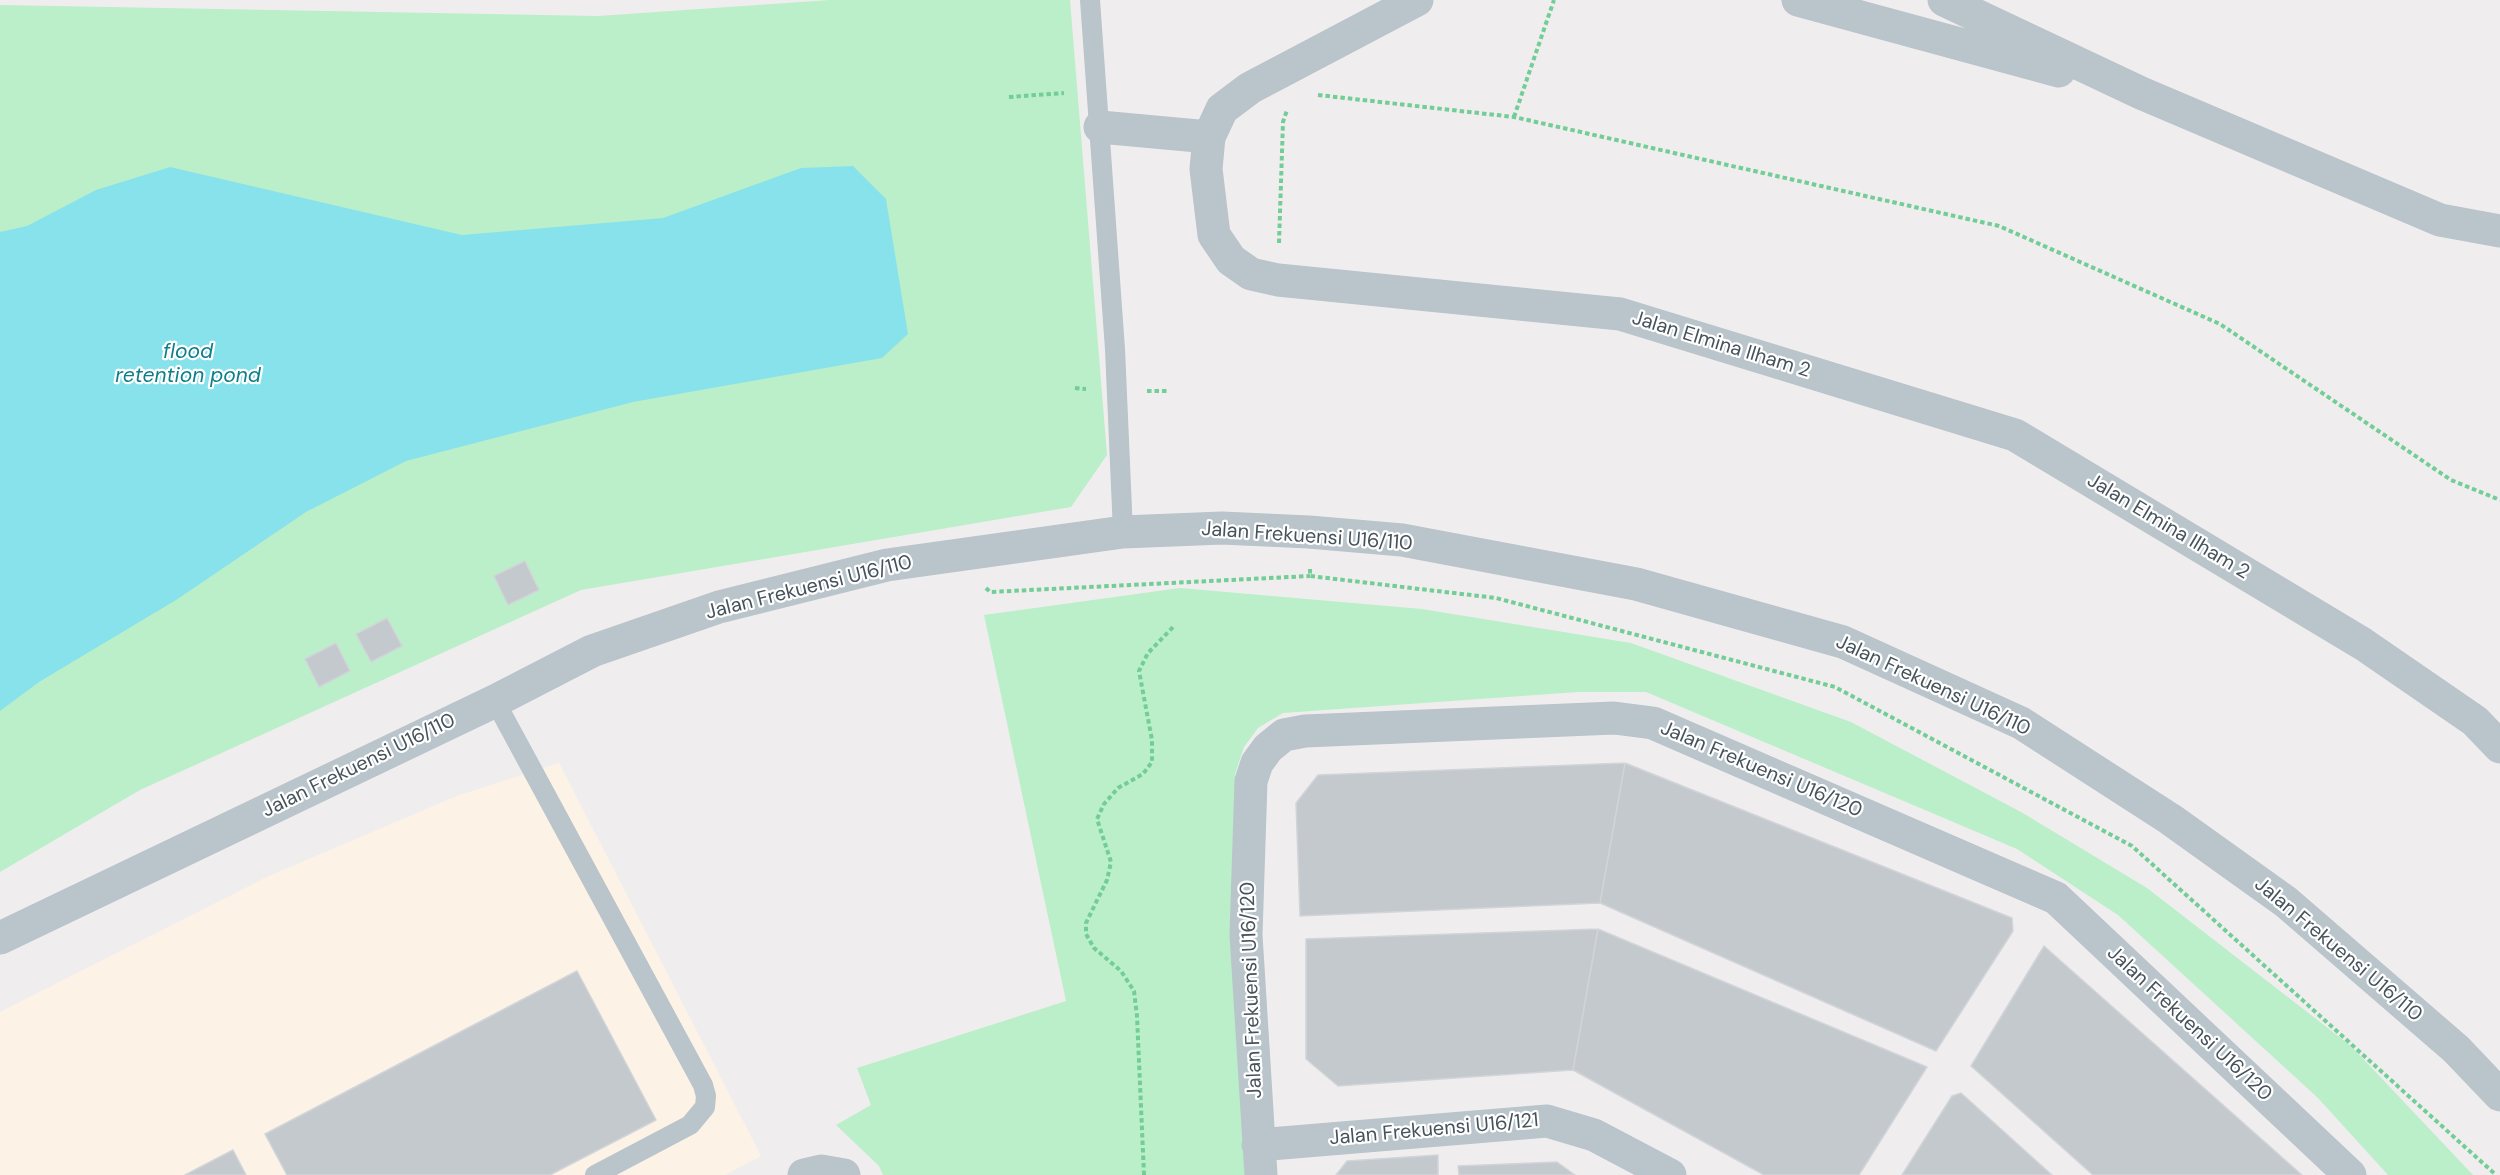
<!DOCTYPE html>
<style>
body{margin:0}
canvas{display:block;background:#f0edee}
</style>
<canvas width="2500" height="1175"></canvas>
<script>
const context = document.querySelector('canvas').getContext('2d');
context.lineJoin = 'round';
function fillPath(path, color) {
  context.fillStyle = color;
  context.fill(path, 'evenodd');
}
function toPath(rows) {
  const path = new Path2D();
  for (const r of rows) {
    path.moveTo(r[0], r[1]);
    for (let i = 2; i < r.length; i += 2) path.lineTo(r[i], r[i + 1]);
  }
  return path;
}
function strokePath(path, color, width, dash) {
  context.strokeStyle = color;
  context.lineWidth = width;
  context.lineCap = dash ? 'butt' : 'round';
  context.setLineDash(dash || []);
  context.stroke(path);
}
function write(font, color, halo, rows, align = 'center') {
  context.font = font + ' "DM Sans",sans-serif';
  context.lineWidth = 4.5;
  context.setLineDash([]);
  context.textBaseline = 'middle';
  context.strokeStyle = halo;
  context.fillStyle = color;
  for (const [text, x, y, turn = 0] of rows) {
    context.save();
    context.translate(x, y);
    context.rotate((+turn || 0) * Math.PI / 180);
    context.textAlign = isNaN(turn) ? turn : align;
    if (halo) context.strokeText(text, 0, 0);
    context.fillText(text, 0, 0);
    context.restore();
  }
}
fillPath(toPath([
 [559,763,761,1156,725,1175,0,1175,0,1012,269,876,457,796]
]), '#fcf3e6');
fillPath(toPath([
 [830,0,1070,0,1107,455,1071,507,581,590,140,790,0,872,0,5,598,16],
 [1180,588,1422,609,1631,643,1851,722,2021,812,2147,888,2351,1046,2473,1175,2388,1175,2318,1098,2118,915,2017,849,1646,692,1578,692,1283,713,1258,728,1244,747,1235,774,1236,970,1249,1175,883,1175,879,1166,836,1125,871,1105,857,1068,1066,1001,984,615]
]), '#bbefc9');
fillPath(toPath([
 [853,166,886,199,908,334,882,358,633,402,406,461,306,512,176,600,39,682,0,711,0,232,27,226,96,190,170,167,462,235,663,218,801,168]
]), '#88e2ec');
const building = toPath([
 [525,561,539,590,508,605,494,576,525,561],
 [387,618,402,646,371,662,356,634,387,618],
 [336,643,350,671,319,687,305,659,336,643],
 [1625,763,2012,918,2013,931,1936,1051,1600,903,1625,763],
 [1625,763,1600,903,1300,916,1296,803,1318,775,1625,763],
 [1598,929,1573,1070,1338,1086,1306,1059,1306,939,1598,929],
 [1598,929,1927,1067,1859,1175,1764,1175,1573,1070,1598,929],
 [2044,946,2302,1175,2093,1175,1971,1066,2044,946],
 [577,971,656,1120,550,1175,287,1175,265,1134,577,971],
 [1961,1093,2052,1175,1902,1175,1952,1096,1961,1093],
 [233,1150,246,1175,185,1175,233,1150],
 [1438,1155,1438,1175,1336,1175,1347,1161,1438,1155],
 [1557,1162,1575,1175,1459,1175,1458,1166,1557,1162]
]);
fillPath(building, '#c4c9cd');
strokePath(building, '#d1d5d9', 1.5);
strokePath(toPath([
 [1318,95,1514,117,1999,226,2220,324,2451,480,2500,500],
 [1009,97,1064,93],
 [1514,117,1554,0],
 [1279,243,1283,122,1287,110],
 [1075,388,1086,389],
 [1147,391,1168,391],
 [1310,569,1310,576,1496,598,1835,687,2132,846,2496,1175],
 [986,588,990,592,1310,576],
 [1144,1175,1137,1016,1134,991,1121,971,1094,948,1086,934,1086,923,1107,880,1111,862,1097,819,1104,804,1118,788,1143,774,1152,762,1152,740,1139,671,1148,653,1175,625]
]), '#73cd96', 4, [4.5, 3]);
strokePath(toPath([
 [1090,0,1115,349,1123,532],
 [495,701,703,1085,706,1096,705,1107,690,1125,595,1175]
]), '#b9c4cb', 20);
strokePath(toPath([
 [1417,0,1250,88,1222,109,1209,137,1206,169,1214,235,1231,260,1251,274,1278,280,1620,314,2015,435,2363,644,2475,721,2500,747],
 [1798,0,2059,71],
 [1944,0,2141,93,2440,220,2500,231],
 [1100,127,1209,137],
 [1258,1145,1547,1121,1594,1135,1670,1175],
 [804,1175,821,1171,844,1175],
 [1261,1175,1246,935,1251,781,1257,763,1268,748,1284,735,1305,731,1614,718,1653,723,2056,898,2350,1175]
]), '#b9c4cb', 33);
strokePath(toPath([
 [0,938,495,701,592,651,719,607,887,565,1123,532,1222,528,1309,532,1402,540,1636,584,1843,642,2021,723,2170,819,2286,902,2456,1049,2500,1095]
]), '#b9c4cb', 33);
write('20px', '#46535b', '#fff', [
 ["Jalan Elmina Ilham 2",1721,345,17],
 ["Jalan Elmina Ilham 2",2168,527,31],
 ["Jalan Frekuensi U16/110",1307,537,4],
 ["Jalan Frekuensi U16/110",809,588,-14],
 ["Jalan Frekuensi U16/110",1933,686,25],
 ["Jalan Frekuensi U16/110",359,766,-26],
 ["Jalan Frekuensi U16/120",1761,770,23],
 ["Jalan Frekuensi U16/110",2338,950,40],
 ["Jalan Frekuensi U16/120",1252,990,-92],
 ["Jalan Frekuensi U16/120",2189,1024,43],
 ["Jalan Frekuensi U16/121",1434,1130,-5]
]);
write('italic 21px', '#0d7e8a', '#fff', [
 ["flood",188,352],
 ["retention pond",188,376]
]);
</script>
